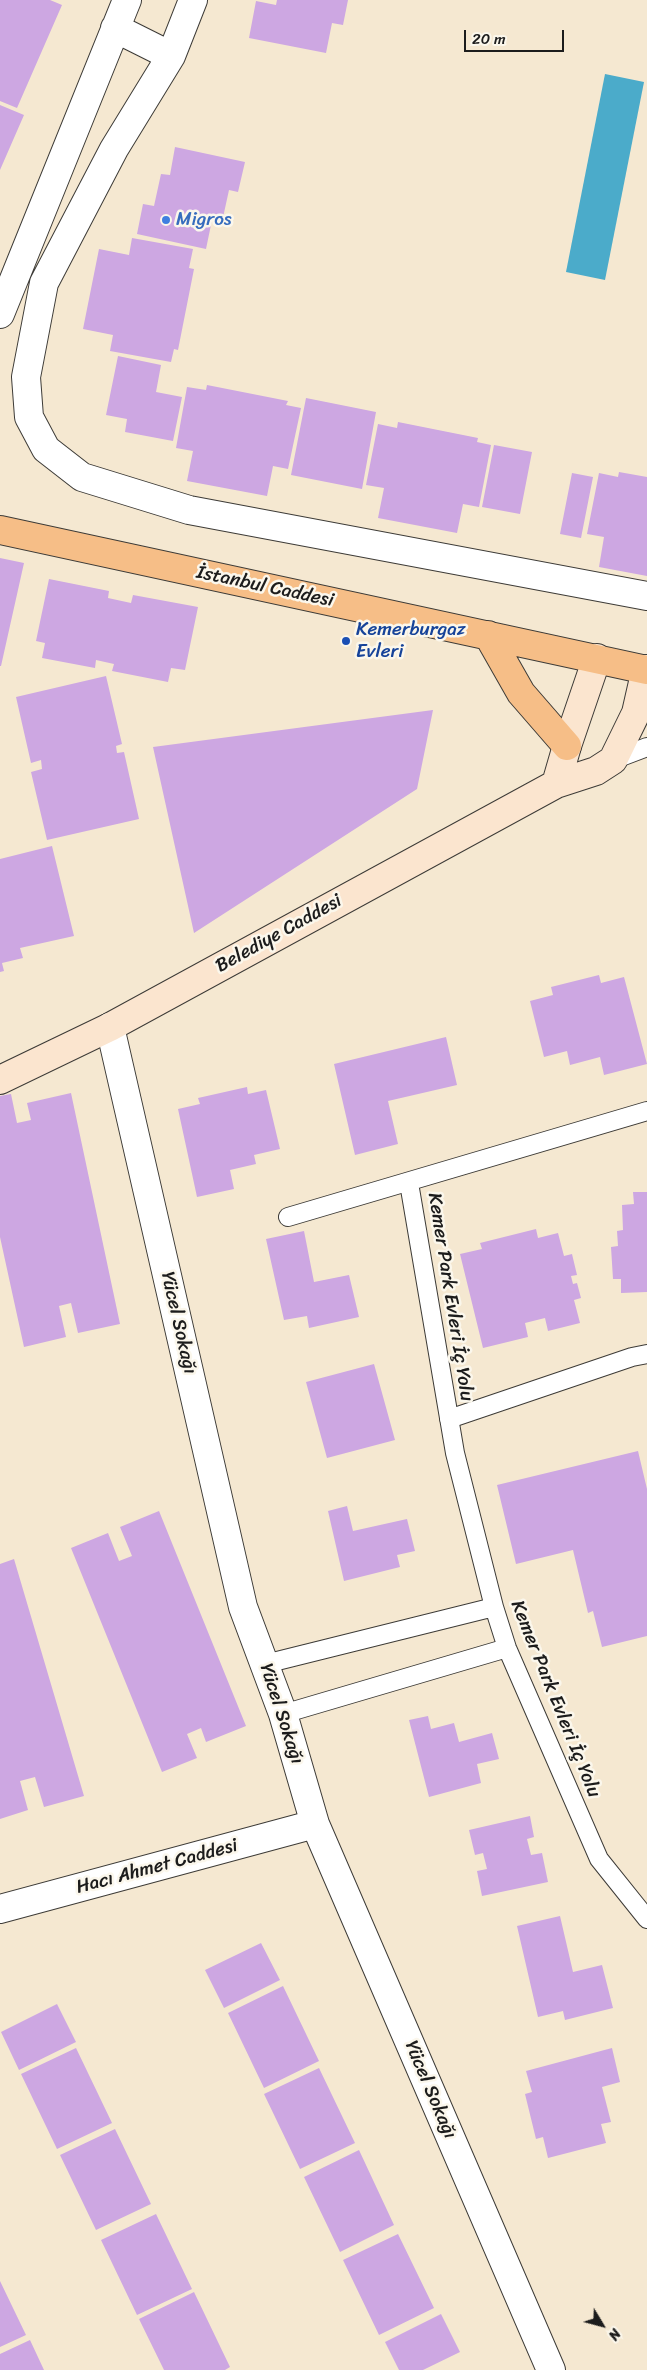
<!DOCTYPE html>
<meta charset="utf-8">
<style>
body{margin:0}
#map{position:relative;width:647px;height:2370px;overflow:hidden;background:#f5e8d1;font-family:Sriracha,sans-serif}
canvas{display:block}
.north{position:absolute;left:577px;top:2300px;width:50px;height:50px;-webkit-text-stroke:4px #fbf7ec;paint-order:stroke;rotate:127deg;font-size:14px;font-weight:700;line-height:20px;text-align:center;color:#1c1c1c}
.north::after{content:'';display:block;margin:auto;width:18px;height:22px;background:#1c1c1c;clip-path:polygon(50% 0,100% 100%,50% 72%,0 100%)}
.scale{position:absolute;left:464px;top:30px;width:100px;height:22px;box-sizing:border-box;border:2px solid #1c1c1c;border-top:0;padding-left:6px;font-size:15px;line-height:18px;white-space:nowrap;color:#1c1c1c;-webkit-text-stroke:4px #fbf7ec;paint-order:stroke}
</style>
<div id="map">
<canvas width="647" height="2370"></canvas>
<div class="north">N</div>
<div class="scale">20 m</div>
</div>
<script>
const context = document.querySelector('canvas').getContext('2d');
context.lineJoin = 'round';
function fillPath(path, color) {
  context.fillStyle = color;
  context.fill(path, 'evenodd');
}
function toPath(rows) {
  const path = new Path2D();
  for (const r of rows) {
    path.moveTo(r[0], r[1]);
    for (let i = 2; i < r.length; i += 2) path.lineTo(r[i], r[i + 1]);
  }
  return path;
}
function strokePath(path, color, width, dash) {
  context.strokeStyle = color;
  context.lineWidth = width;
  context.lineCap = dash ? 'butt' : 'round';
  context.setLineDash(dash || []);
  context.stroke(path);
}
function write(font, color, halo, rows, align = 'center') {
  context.font = font + ' Sriracha,sans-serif';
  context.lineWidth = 5;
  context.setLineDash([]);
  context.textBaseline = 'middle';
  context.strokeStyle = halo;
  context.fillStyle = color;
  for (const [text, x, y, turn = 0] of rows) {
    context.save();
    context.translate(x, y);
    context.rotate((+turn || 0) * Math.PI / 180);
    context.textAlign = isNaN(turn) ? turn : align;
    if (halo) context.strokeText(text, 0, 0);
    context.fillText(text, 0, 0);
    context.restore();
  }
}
fillPath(toPath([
 [605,74,644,82,605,280,566,272]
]), '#4babca');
fillPath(toPath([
 [0,0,50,0,62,5,17,108,0,101],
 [277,0,348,0,343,25,332,23,326,53,249,38,256,1,276,5],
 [0,105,24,115,0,170],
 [175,147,245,162,238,192,229,190,222,222,212,220,206,249,137,234,143,204,154,206,161,174,170,175],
 [132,238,193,249,189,268,194,269,178,350,174,349,171,362,110,351,113,335,83,329,99,249,129,255],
 [118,356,161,365,156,392,182,397,173,441,125,432,127,419,106,415],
 [207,385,288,401,286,405,301,408,288,469,273,466,267,496,187,481,193,451,176,448,187,387,206,390],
 [306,398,376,412,362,489,291,475],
 [398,422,478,438,477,442,491,445,479,507,463,504,457,533,378,518,384,488,366,485,378,424,397,428],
 [494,445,532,452,520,514,482,507],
 [619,472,647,477,647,576,599,567,604,537,587,534,599,473,618,477],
 [572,473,593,477,581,538,560,534],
 [0,558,24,563,1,666,0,666],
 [49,579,109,591,108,598,131,603,133,595,198,607,185,670,171,668,168,682,112,671,114,664,96,660,95,668,42,658,45,643,36,641],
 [106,676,122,744,116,746,117,753,124,752,139,819,47,840,31,772,42,769,41,760,31,763,16,697],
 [433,710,417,789,194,933,153,747],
 [52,846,74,936,20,948,23,958,2,963,4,971,0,972,0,859],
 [599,975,601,983,624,977,647,1064,604,1075,600,1057,570,1065,567,1051,544,1057,530,1001,553,995,551,987],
 [446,1037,457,1085,388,1101,398,1144,355,1155,334,1064],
 [247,1087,248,1094,266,1090,280,1149,254,1155,256,1164,230,1170,234,1189,197,1197,178,1109,200,1104,198,1098],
 [71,1093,120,1324,78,1333,71,1303,59,1306,66,1337,24,1347,0,1237,0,1096,11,1094,17,1123,31,1120,27,1103],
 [633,1192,647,1192,647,1292,621,1293,621,1279,613,1279,611,1247,618,1246,617,1231,623,1230,622,1205,634,1204],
 [536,1229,538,1238,558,1233,564,1256,572,1254,577,1275,571,1276,573,1284,577,1283,581,1298,574,1300,580,1323,548,1331,545,1318,525,1323,528,1337,483,1348,460,1254,482,1249,480,1243],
 [304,1231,314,1282,349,1275,359,1317,309,1328,307,1316,284,1320,266,1239],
 [374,1364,395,1440,327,1458,306,1382],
 [638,1451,647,1489,647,1636,602,1647,593,1611,588,1613,573,1550,516,1564,497,1485],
 [347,1506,353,1531,407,1519,415,1551,397,1555,400,1567,344,1581,328,1511],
 [159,1511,246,1726,206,1742,201,1728,187,1734,197,1758,162,1772,71,1548,108,1533,119,1561,132,1556,120,1527],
 [14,1559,84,1796,44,1807,35,1777,20,1781,28,1810,0,1819,0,1564],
 [428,1716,431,1729,454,1723,459,1742,492,1733,499,1759,477,1764,481,1783,429,1797,409,1720],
 [530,1816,534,1837,527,1839,531,1855,542,1853,548,1882,482,1896,477,1871,487,1869,483,1853,475,1855,469,1830],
 [560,1916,573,1972,602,1965,613,2008,565,2020,563,2011,538,2017,517,1926],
 [261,1943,280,1980,224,2008,205,1970],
 [283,1986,319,2061,264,2088,228,2013],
 [57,2004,76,2042,19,2070,1,2032],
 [76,2048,112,2123,57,2149,21,2074],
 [612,2048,620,2082,602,2087,611,2122,601,2124,606,2143,548,2158,543,2137,536,2139,525,2094,532,2092,526,2071],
 [319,2068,355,2143,300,2169,264,2094],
 [115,2129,151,2204,96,2230,60,2155],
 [359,2150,394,2225,340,2252,304,2177],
 [156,2214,192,2289,137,2315,101,2240],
 [398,2234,434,2308,379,2335,343,2260],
 [0,2281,26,2335,0,2347],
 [194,2292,230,2367,225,2370,164,2370,139,2319],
 [441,2314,460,2352,423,2370,399,2370,385,2342],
 [30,2340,44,2370,0,2370,0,2354]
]), '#cda7e2');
const lane = toPath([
 [613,760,647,747],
 [409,1183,455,1453,494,1607,507,1648,599,1859,647,1919],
 [288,1217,647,1111],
 [449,1419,632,1357,647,1354],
 [265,1664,494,1607],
 [283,1714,507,1648]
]);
const street = toPath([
 [115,28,171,56,193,0],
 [171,56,114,149,44,283,26,377,29,417,46,449,82,477,189,510,647,596],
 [0,314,127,0],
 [110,1027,243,1607,283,1714,315,1824,551,2370],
 [0,1909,315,1824]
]);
const secondary = toPath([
 [556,784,567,746,597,658],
 [0,1080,110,1027,556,784,596,771,613,760,636,713,646,669]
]);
const primary = toPath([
 [0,530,647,670],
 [488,635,521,693,567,746]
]);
strokePath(lane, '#3d3b37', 20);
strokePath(street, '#3d3b37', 30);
strokePath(secondary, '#3d3b37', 30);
strokePath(primary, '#3d3b37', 30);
strokePath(lane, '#fff', 18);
strokePath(street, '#fff', 28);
strokePath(secondary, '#fbe5cf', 28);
strokePath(primary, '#f6be87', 28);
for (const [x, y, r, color] of [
 [166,220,5,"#3f7fe0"],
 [346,641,5,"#1a4fb4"]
]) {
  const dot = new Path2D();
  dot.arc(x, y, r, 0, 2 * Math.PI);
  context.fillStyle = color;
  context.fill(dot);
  strokePath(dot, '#fbf7ec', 2);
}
write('19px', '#366cbe', '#fbf7ec', [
 ["Migros",176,220]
], 'left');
write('19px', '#1c1c1c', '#fbf7ec', [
 ["İstanbul Caddesi",265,587,12],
 ["Belediye Caddesi",279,934,-29],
 ["Kemer Park Evleri İç Yolu",450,1297,81],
 ["Yücel Sokağı",178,1323,77],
 ["Kemer Park Evleri İç Yolu",555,1699,68],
 ["Yücel Sokağı",281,1714,72],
 ["Hacı Ahmet Caddesi",157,1867,-15],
 ["Yücel Sokağı",430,2090,67]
]);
write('19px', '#164399', '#fbf7ec', [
 ["Kemerburgaz",356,630],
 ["Evleri",356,652]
], 'left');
</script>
